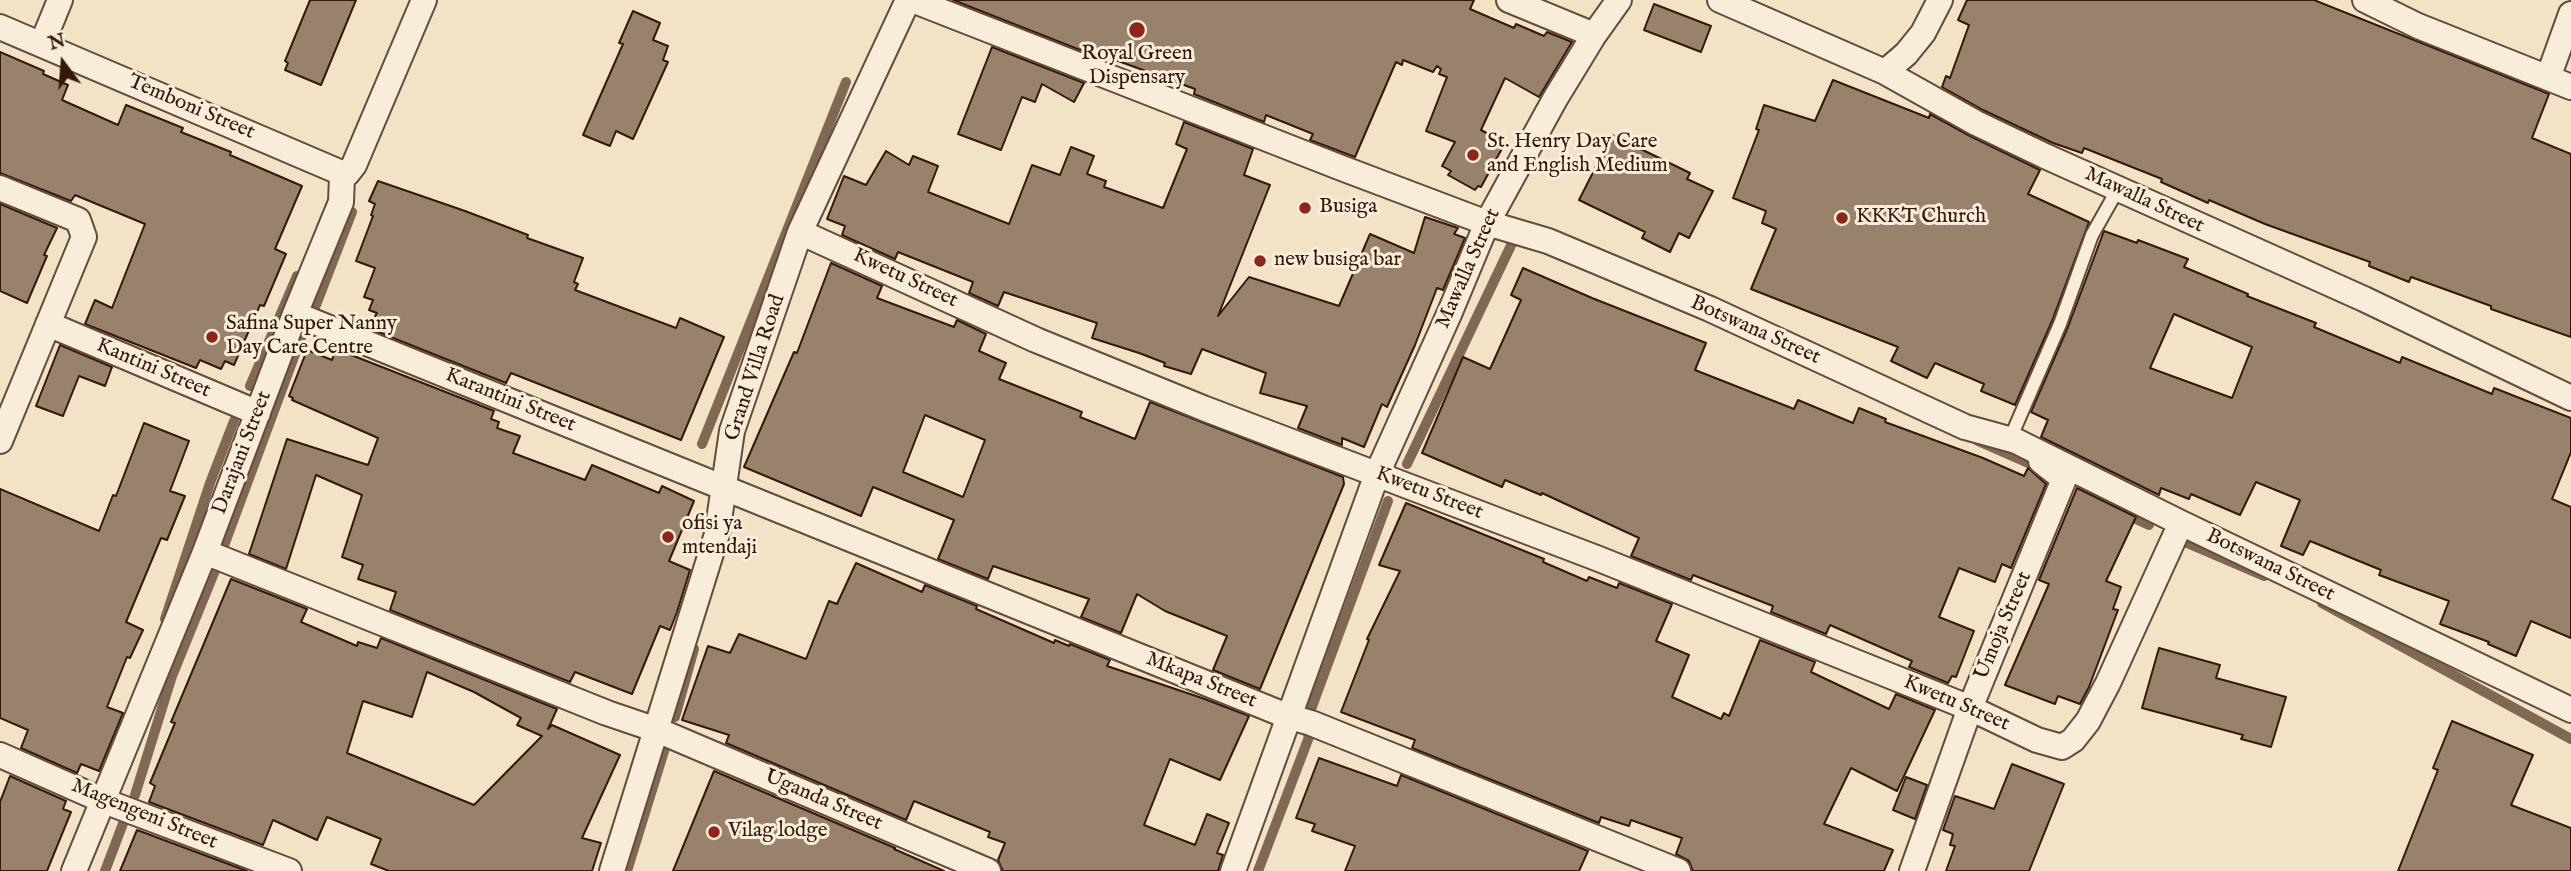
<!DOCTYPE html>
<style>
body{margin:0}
#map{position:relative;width:2571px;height:871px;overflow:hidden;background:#f2e3c6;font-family:"IM FELL English",serif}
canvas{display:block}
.north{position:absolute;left:28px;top:28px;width:70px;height:70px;-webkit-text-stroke:5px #f7edda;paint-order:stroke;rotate:344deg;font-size:19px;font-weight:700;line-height:28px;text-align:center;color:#36180a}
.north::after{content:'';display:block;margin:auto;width:24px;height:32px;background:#36180a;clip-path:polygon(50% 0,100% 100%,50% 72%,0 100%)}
</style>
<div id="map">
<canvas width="2571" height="871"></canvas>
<div class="north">N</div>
</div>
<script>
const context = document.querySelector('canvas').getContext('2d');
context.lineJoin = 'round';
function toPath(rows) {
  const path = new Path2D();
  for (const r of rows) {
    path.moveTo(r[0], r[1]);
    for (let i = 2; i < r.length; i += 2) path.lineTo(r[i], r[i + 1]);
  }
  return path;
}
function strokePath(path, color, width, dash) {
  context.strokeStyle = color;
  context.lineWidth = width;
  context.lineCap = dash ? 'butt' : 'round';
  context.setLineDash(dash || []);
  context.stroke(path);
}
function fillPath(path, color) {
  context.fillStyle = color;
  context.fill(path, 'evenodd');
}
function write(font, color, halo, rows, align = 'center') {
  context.font = font + ' "IM FELL English",serif';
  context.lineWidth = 6;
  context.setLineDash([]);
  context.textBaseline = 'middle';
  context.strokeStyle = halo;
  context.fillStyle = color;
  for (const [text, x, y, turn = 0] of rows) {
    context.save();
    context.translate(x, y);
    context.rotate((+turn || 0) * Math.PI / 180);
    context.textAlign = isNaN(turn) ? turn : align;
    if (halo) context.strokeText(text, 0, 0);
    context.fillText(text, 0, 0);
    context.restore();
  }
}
strokePath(toPath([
 [316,305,352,212],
 [250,386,297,276],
 [1978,441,2035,466],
 [702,444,846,82],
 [1407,464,1515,237,1520,238],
 [2125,514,2149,525],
 [2187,543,2264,576],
 [222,551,301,338],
 [2322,603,2571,739],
 [165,619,210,483,234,421],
 [675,717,694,649],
 [135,795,172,676,216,568],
 [105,871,127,813],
 [627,871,665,748],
 [1258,871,1309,737,1303,720,1310,712,1388,501]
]), '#806854', 10);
const building = toPath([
 [310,0,356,0,321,85,285,70,288,63,285,61,310,0],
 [953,0,1474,0,1470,9,1514,28,1516,24,1544,36,1547,32,1572,42,1539,97,1505,78,1481,130,1505,143,1481,187,1478,186,1475,190,1448,175,1451,171,1442,166,1455,142,1426,131,1447,77,1439,74,1441,69,1437,66,1433,72,1403,60,1402,65,1396,62,1355,157,1310,140,1313,134,1266,115,1264,122,1194,94,1195,89,1099,54,1098,57,953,0],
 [1967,0,2314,0,2549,94,2532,138,2571,154,2571,337,2491,309,2491,306,2411,277,2409,282,2369,266,2370,262,2265,224,2209,200,2208,203,2161,182,2162,179,2084,148,2082,153,2053,143,1983,110,1942,87,1946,76,1950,78,1969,25,1958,20,1967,0],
 [1654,4,1711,26,1701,52,1644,30,1654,4],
 [633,11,660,23,653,40,668,46,663,60,668,62,633,139,616,131,610,146,583,135,623,44,619,43,633,11],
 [992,47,1084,83,1074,102,1042,84,1035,102,1022,97,1001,150,958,134,992,47],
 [0,52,44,71,43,74,68,85,62,100,118,125,126,105,183,128,181,132,231,152,230,155,302,186,275,249,286,254,264,306,260,305,234,365,225,361,221,369,200,360,196,368,85,324,95,300,112,308,145,224,75,195,71,201,0,173,0,52],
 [1833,80,1929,118,1930,114,1970,136,2040,170,2028,194,2089,222,2052,321,2015,405,1981,391,1984,384,1935,363,1927,378,1891,361,1898,347,1751,289,1776,229,1762,223,1766,211,1733,198,1759,130,1756,129,1764,105,1815,121,1833,80],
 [1184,122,1253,149,1244,175,1270,185,1218,316,1249,277,1339,306,1370,234,1414,253,1425,217,1458,228,1454,234,1465,238,1443,290,1437,288,1415,345,1387,407,1382,404,1364,447,1342,438,1342,445,1298,428,1307,406,1260,393,1266,373,1202,349,1191,374,1164,366,1165,363,1139,353,1092,338,1097,323,1004,292,998,306,969,293,973,282,898,252,895,259,842,235,845,226,827,219,844,176,866,185,886,151,909,165,913,156,938,166,928,192,1009,224,1032,165,1060,175,1071,147,1094,156,1087,174,1106,181,1104,187,1163,208,1187,149,1176,144,1184,122],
 [1612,135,1690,173,1687,179,1713,191,1689,238,1679,233,1670,252,1642,238,1645,232,1579,200,1612,135],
 [378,181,465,211,528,235,527,238,583,258,574,282,578,284,575,290,676,328,680,318,724,337,681,440,511,373,506,383,368,328,377,313,369,310,373,300,364,297,375,268,356,261,373,216,371,215,375,204,369,201,378,181],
 [0,204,57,228,44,255,47,256,27,303,0,291,0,204],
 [2104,231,2137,243,2138,240,2188,259,2184,267,2248,294,2247,296,2316,323,2314,327,2400,363,2402,357,2492,394,2494,388,2571,418,2571,452,2552,499,2571,507,2571,638,2531,621,2516,656,2488,644,2489,642,2440,624,2449,601,2379,575,2381,570,2310,541,2303,555,2281,546,2300,500,2256,482,2240,515,2191,494,2189,499,2161,488,2159,495,2041,437,2048,420,2031,412,2068,327,2104,231],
 [2174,314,2252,347,2232,398,2150,368,2174,314],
 [831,263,882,286,877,298,954,327,957,320,986,334,979,351,1006,363,999,379,1082,412,1080,417,1135,439,1150,402,1343,477,1344,484,1260,689,1213,670,1227,636,1165,611,1137,594,1121,633,1081,617,1089,599,993,566,988,579,938,559,954,520,873,487,861,516,744,467,794,352,797,353,831,263],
 [925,415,985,440,963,497,903,472,925,415],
 [1523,268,1592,298,1706,343,1695,370,1794,409,1798,400,1853,423,1859,408,1886,419,1885,422,1983,458,2024,476,2028,468,2046,484,2011,568,2002,564,1995,582,1959,568,1939,617,1974,631,1956,677,1952,676,1948,683,1909,667,1912,661,1830,625,1826,634,1771,612,1773,606,1693,575,1691,580,1631,556,1639,538,1542,493,1541,495,1505,480,1502,487,1422,453,1463,357,1490,369,1521,300,1511,295,1523,268],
 [60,345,112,367,105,386,79,376,63,416,36,406,60,345],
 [336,349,494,411,491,419,499,422,497,428,520,436,513,453,585,480,592,465,659,493,662,486,694,501,669,561,690,570,677,612,670,630,660,626,632,694,575,672,570,682,390,610,396,592,358,579,363,565,342,557,362,495,316,475,286,569,249,554,287,439,368,465,378,438,292,400,293,398,289,396,307,350,332,360,336,349],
 [144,423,189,441,170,491,185,496,167,540,161,538,126,622,143,630,130,658,127,657,107,707,123,713,99,771,81,764,77,773,21,748,28,730,0,718,0,489,99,531,113,495,116,496,144,423],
 [2077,488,2136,517,2106,581,2121,587,2113,609,2118,610,2089,687,2080,704,2058,696,2055,704,2005,685,2049,584,2039,580,2077,488],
 [1406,503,1544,559,1543,562,1587,581,1589,577,1617,588,1619,583,1672,604,1656,641,1689,655,1672,697,1721,719,1724,713,1729,716,1760,640,1815,662,1811,672,1889,709,1896,694,1935,710,1897,791,1851,768,1824,824,1893,850,1884,871,1693,871,1689,861,1676,854,1682,838,1631,820,1629,826,1601,817,1599,823,1412,748,1415,740,1341,712,1369,640,1367,639,1400,571,1379,565,1406,503],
 [856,563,922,592,925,585,977,606,976,609,1054,643,1055,640,1069,646,1070,644,1110,660,1107,666,1202,698,1249,716,1220,780,1170,759,1144,825,1195,845,1207,814,1229,823,1217,853,1223,855,1218,871,1003,871,998,860,1005,843,988,837,990,832,914,801,906,820,726,743,729,735,682,720,708,646,730,653,739,634,806,659,829,601,837,604,856,563],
 [231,579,307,609,301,622,357,646,358,642,377,648,381,638,557,709,548,729,552,725,620,755,582,838,601,843,592,871,389,871,371,864,381,839,327,817,317,840,273,820,263,845,149,802,155,786,150,783,175,723,171,722,231,579],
 [427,672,474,692,521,718,517,725,542,736,474,805,347,753,363,701,412,717,427,672],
 [2159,648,2220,665,2216,678,2286,697,2271,747,2241,739,2243,735,2142,708,2159,648],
 [2452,721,2533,755,2511,805,2571,828,2571,871,2398,871,2438,770,2433,768,2452,721],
 [1319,758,1397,786,1401,775,1588,851,1579,871,1345,871,1355,846,1312,831,1315,824,1296,818,1319,758],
 [2012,764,2064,784,2029,871,1946,871,1955,846,1950,845,1953,834,1943,830,1955,796,1994,809,2012,764],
 [714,771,895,848,894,849,944,871,673,871,714,771],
 [10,776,66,801,63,809,71,812,47,871,0,871,0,802,10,776],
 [1906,777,1927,785,1915,819,1893,810,1906,777],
 [137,830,247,871,120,871,137,830]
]);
fillPath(building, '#98826c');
strokePath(building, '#36180a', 2);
const service = toPath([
 [2010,439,2060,324,2092,235,2118,189]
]);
const minor = toPath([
 [918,0,920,3,1339,167,1487,223,1548,241,1710,309,1965,427,2016,441,2181,523,2571,710],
 [1509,0,1594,35],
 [1720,0,1885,72,1976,123,2045,156,2364,299,2571,398],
 [2365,0,2418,26,2571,87],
 [0,27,337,171,342,176],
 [42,44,60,0],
 [1885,72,1906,54,1923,33,1940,0],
 [2548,78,2571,14],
 [0,188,78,220,84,237,0,441],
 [800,232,1036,340,1203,408,1599,559,1970,708,2037,740,2062,747,2073,740,2088,721,2108,683,2181,523],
 [295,314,1287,716,1311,723,1678,871],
 [48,324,258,413],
 [205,552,607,713,657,730,988,871],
 [0,755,104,801,289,871],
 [74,871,205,552,295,314,341,202,342,176,347,174,354,165,424,0],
 [612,871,717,534,732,431,800,232,908,0],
 [1233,871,1377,474,1450,312,1487,223,1555,99,1594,35,1619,0],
 [1912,871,1970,708,2064,479,2041,461]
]);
strokePath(service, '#654b39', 16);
strokePath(minor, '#654b39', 28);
strokePath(service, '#f7edda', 12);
strokePath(minor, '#f7edda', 24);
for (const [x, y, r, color] of [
 [1137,30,9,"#8f2418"],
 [1473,155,7,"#8f2418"],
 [1305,208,7,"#8f2418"],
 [1842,218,7,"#8f2418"],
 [1260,261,7,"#8f2418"],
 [212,337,7,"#8f2418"],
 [668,537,7,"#8f2418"],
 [714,832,7,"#8f2418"]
]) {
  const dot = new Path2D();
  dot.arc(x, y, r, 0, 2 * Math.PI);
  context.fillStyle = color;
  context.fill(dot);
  strokePath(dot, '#f7edda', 2.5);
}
write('21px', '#36180a', '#f7edda', [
 ["Royal Green",1137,55,"center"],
 ["Dispensary",1137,79,"center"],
 ["St. Henry Day Care",1487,143],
 ["and English Medium",1487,167],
 ["Busiga",1319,208],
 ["KKKT Church",1856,218],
 ["new busiga bar",1274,261],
 ["Safina Super Nanny",226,325],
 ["Day Care Centre",226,349],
 ["ofisi ya",682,525],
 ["mtendaji",682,549],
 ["Vilag lodge",728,832]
], 'left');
write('21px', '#36180a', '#f7edda', [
 ["Temboni Street",191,108,23],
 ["Mawalla Street",2144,201,25],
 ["Mawalla Street",1469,269,-66],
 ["Kwetu Street",905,279,25],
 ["Botswana Street",1755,331,24],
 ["Grand Villa Road",756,368,-72],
 ["Kantini Street",153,369,23],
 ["Karantini Street",510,401,22],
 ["Darajani Street",243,453,-69],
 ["Kwetu Street",1429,494,21],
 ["Botswana Street",2270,566,26],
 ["Umoja Street",2004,626,-67],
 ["Mkapa Street",1201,681,22],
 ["Kwetu Street",1956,704,23],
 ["Uganda Street",823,801,23],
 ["Magengeni Street",144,815,22]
]);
</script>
